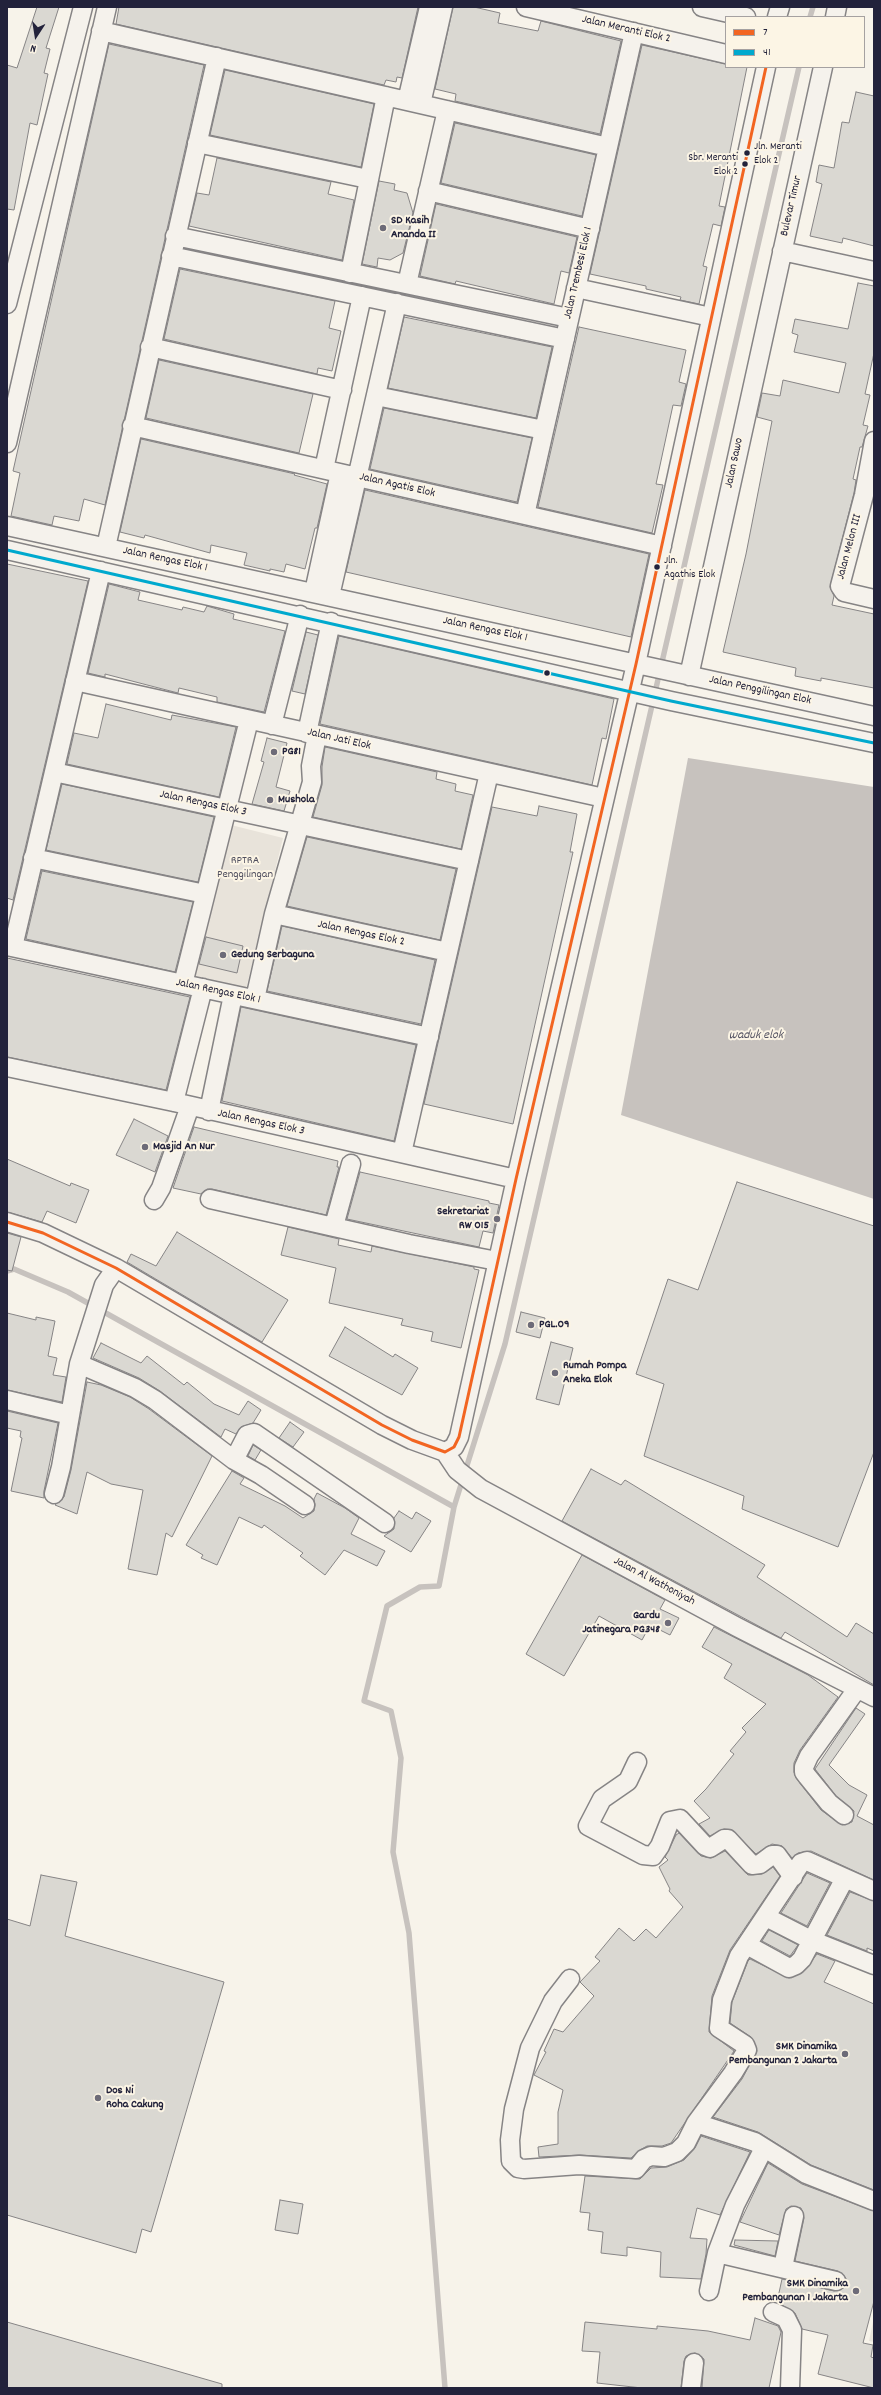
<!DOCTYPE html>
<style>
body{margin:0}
#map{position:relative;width:881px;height:2395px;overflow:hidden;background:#f7f3ea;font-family:Dekko,sans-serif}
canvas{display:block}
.frame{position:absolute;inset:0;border:8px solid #22223b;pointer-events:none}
.legend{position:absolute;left:725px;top:16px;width:140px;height:52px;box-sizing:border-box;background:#fcf5e5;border:1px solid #a5a1a1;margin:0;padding:5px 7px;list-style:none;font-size:12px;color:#22223b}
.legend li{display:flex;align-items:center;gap:8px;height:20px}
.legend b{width:20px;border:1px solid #a5a1a1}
.north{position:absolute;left:16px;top:16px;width:40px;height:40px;-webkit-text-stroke:3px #fcf5e5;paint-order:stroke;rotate:192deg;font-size:11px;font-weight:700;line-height:16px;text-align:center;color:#22223b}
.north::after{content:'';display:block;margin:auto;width:14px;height:18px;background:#22223b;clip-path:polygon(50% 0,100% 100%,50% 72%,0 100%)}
</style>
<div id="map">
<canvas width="881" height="2395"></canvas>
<div class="frame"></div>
<ul class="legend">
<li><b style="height:5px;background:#f26522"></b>7</li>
<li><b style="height:5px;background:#00a9ce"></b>41</li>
</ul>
<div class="north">N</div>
</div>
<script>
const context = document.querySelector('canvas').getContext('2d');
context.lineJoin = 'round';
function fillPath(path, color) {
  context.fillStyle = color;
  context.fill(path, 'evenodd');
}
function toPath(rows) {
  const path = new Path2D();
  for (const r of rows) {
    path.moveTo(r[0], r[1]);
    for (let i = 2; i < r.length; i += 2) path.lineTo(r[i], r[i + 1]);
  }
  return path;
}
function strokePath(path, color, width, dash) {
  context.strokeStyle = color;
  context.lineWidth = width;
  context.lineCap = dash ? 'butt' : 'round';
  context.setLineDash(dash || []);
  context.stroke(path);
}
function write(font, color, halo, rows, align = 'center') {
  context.font = font + ' Dekko,sans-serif';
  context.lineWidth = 4;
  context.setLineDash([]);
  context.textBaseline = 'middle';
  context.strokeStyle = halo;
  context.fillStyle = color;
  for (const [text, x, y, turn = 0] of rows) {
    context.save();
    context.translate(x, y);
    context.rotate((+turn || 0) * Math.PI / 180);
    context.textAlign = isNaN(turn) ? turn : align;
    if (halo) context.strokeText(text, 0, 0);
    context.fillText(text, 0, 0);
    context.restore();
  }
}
fillPath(toPath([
 [223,823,283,838,245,993,189,983],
 [874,2317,874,2342,869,2341]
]), '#e8e3da');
fillPath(toPath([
 [688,758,874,787,874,1199,621,1115]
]), '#c7c2be');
strokePath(toPath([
 [810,17,813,7],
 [7,1271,14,1269,68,1292,454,1507,439,1586,420,1587,387,1606,364,1701,391,1711,401,1758,393,1852,409,1933,445,2388],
 [454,1507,505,1344,799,67]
]), '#c7c2be', 5.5);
const building = toPath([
 [37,7,59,7,46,48,50,49,44,73,48,74,37,125,30,123,14,210,7,209,7,65,17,68,37,7],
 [119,7,418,7,402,78,397,77,396,82,386,80,384,85,116,24,119,7],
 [453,7,474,7,500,13,498,23,538,31,541,21,621,41,600,134,455,101,456,94,435,89,453,7],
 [109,44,204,65,105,505,84,499,79,521,54,516,52,525,11,516,20,473,13,471,109,44],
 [642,45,726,64,726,67,747,67,719,206,725,207,721,226,713,224,703,266,707,267,699,304,680,300,681,297,646,289,646,286,590,274,642,45],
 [225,70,374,104,361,167,210,135,225,70],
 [856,92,874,96,874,246,843,238,842,243,810,236,822,184,816,182,819,165,834,168,842,122,849,123,856,92],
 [455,123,596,155,582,216,441,183,455,123],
 [217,158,331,182,328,194,354,200,342,260,189,226,197,193,209,195,217,158],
 [379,181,395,184,394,190,407,193,413,213,403,253,390,260,378,258,377,267,362,264,379,181],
 [436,204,577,237,569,273,561,271,554,304,456,281,455,284,420,276,436,204],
 [180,269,335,301,329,328,341,331,332,371,318,368,317,374,164,339,180,269],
 [858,283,874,286,874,353,865,394,870,395,863,425,868,426,862,447,860,447,853,479,856,480,854,493,830,587,834,596,832,605,874,614,874,688,821,678,821,681,795,676,796,668,723,652,746,554,772,421,757,417,762,393,780,396,783,380,839,393,846,363,794,352,798,335,792,333,795,319,848,329,858,283],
 [404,317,552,347,536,418,388,388,404,317],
 [579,327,686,350,679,382,686,384,681,406,673,405,656,484,663,485,652,533,538,507,579,327],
 [159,360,313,394,299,453,146,418,159,360],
 [384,408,532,438,517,502,370,469,384,408],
 [141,439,295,474,294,475,327,484,317,528,315,528,305,569,286,564,284,572,270,569,270,571,244,565,247,553,211,545,210,553,145,535,144,538,120,532,141,439],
 [365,490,649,554,631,637,346,572,365,490],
 [7,564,88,581,13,900,7,898,7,564],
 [109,584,140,592,138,600,182,610,183,607,204,612,207,606,234,614,233,619,285,631,264,712,217,702,217,697,179,688,178,693,105,674,105,677,88,673,109,584],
 [306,632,318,635,305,694,292,691,306,632],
 [339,636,614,699,606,739,602,738,592,785,320,724,339,636],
 [106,704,171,720,172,715,236,727,219,797,67,764,74,733,98,738,106,704],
 [267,738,287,743,276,787,290,791,284,811,252,804,264,762,261,761,267,738],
 [325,747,437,772,436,779,456,784,455,791,473,795,461,849,313,817,322,785,322,767,325,747],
 [62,784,214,817,198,882,46,850,62,784],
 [539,806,577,814,570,852,573,852,513,1124,424,1104,492,807,537,816,539,806],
 [307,837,456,869,440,940,287,906,307,837],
 [42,871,193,902,175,972,26,939,42,871],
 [282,926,435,960,421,1024,267,991,282,926],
 [206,937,243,946,237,973,199,964,206,937],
 [7,958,190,997,166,1090,7,1057,7,958],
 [241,1007,416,1045,394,1141,222,1101,241,1007],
 [134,1119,168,1136,155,1172,116,1155,134,1119],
 [194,1127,338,1161,337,1167,339,1167,326,1215,212,1189,207,1189,201,1194,173,1188,194,1127],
 [7,1159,70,1186,71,1183,89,1190,76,1223,47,1211,42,1222,7,1212,7,1159],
 [360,1172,489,1201,489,1203,499,1205,493,1233,483,1231,479,1247,347,1219,360,1172],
 [737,1182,874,1226,874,1452,838,1547,742,1509,744,1496,644,1456,664,1384,636,1374,668,1279,698,1290,737,1182],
 [288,1227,339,1239,338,1245,371,1252,372,1246,474,1267,474,1269,479,1270,461,1348,431,1341,433,1332,401,1325,403,1319,329,1303,336,1268,281,1255,288,1227],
 [177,1232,288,1300,262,1342,127,1262,131,1254,156,1266,177,1232],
 [7,1233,21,1237,12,1271,7,1270,7,1233],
 [521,1312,545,1318,540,1338,516,1332,521,1312],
 [7,1313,36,1320,36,1317,55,1321,48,1356,57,1358,53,1375,66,1377,62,1402,7,1390,7,1313],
 [345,1327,393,1357,395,1354,418,1368,402,1395,329,1356,345,1327],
 [551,1342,573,1348,559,1405,536,1399,551,1342],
 [101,1343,141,1363,147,1356,184,1385,187,1382,214,1404,239,1415,248,1401,261,1410,253,1423,241,1427,236,1434,225,1429,221,1437,160,1391,139,1378,93,1358,101,1343],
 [87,1382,101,1385,130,1397,149,1409,212,1456,172,1537,166,1533,157,1575,128,1569,143,1490,111,1484,87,1472,77,1514,55,1505,64,1497,71,1470,87,1382],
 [7,1411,58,1423,44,1491,44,1498,11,1491,22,1438,20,1437,21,1431,7,1428,7,1411],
 [290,1422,304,1432,293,1447,279,1438,290,1422],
 [253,1445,261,1450,255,1460,248,1456,253,1445],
 [591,1469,621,1485,625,1480,765,1565,757,1577,847,1637,856,1623,874,1634,874,1685,785,1632,781,1638,562,1521,591,1469],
 [232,1471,244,1478,240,1484,285,1506,303,1518,314,1511,315,1505,314,1499,317,1493,345,1508,359,1518,351,1534,385,1551,377,1566,344,1550,325,1575,300,1556,303,1553,264,1525,262,1528,239,1517,217,1565,201,1558,203,1555,186,1545,232,1471],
 [399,1511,412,1519,416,1512,431,1521,411,1552,384,1536,394,1529,394,1518,399,1511],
 [582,1555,665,1600,660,1609,679,1618,670,1635,650,1625,642,1640,599,1616,564,1676,526,1654,582,1555],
 [714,1627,808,1675,838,1697,800,1750,794,1763,794,1772,796,1778,821,1810,842,1825,852,1822,854,1811,836,1796,815,1769,856,1708,865,1714,829,1765,849,1785,867,1795,857,1816,874,1825,874,1880,811,1851,798,1853,792,1858,782,1846,772,1844,756,1854,732,1830,724,1829,710,1836,699,1824,710,1818,694,1801,706,1789,734,1754,730,1751,746,1732,742,1728,766,1704,724,1678,732,1664,702,1647,714,1627],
 [679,1833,701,1856,711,1858,725,1851,748,1875,762,1874,773,1867,780,1876,730,1950,712,1996,709,2032,734,2051,671,2143,662,2146,647,2146,640,2150,631,2158,580,2155,539,2157,538,2147,558,2144,558,2112,563,2090,534,2075,546,2052,544,2051,554,2029,563,2032,594,1996,580,1982,600,1961,595,1957,619,1928,634,1941,646,1929,656,1938,683,1907,669,1891,670,1889,659,1867,668,1860,665,1857,676,1835,679,1833],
 [807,1873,830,1883,807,1926,781,1913,807,1873],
 [41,1875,77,1882,65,1936,224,1982,151,2232,142,2229,136,2253,7,2215,7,1919,30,1926,41,1875],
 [850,1892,874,1901,874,1951,867,1948,867,1951,827,1935,850,1892],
 [769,1930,798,1945,790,1956,762,1941,769,1930],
 [817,1954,835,1961,824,1982,874,2004,874,2190,811,2165,758,2132,713,2117,742,2079,757,2051,751,2037,730,2023,732,2002,748,1961,750,1959,789,1978,803,1972,817,1954],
 [701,2136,750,2152,720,2215,697,2208,690,2238,707,2239,706,2254,701,2279,660,2277,661,2252,627,2247,627,2256,601,2253,603,2232,588,2230,590,2213,580,2212,585,2176,640,2179,651,2168,667,2167,684,2160,695,2148,701,2136],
 [768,2163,802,2184,874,2211,874,2301,863,2343,873,2345,871,2357,874,2358,874,2388,818,2374,828,2335,802,2329,795,2313,777,2302,782,2279,834,2291,844,2288,846,2278,838,2271,795,2261,804,2218,801,2208,791,2206,786,2209,779,2235,740,2222,768,2163],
 [280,2200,303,2204,298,2234,275,2230,280,2200],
 [735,2240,778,2241,775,2256,734,2245,735,2240],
 [755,2318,778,2326,781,2332,769,2388,702,2388,704,2359,695,2353,686,2356,684,2361,681,2388,642,2388,597,2383,600,2352,582,2351,585,2322,657,2329,657,2326,708,2331,750,2340,755,2318],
 [7,2322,222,2384,222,2388,7,2388,7,2322]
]);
fillPath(building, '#dad8d2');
strokePath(building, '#868485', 1);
const minor = toPath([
 [526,7,726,54],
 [702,7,746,17],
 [777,17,780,7],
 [835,17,837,7],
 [101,31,608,147],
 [407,101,429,7],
 [421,104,443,7],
 [197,143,368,179],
 [428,191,590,229],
 [175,236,569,318],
 [782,251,874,271],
 [171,256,565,339],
 [350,273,386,96],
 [407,284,447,110],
 [576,288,711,317],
 [7,304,83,7],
 [150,347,342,390],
 [376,396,544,430],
 [132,426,662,546],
 [874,441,864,495,840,586,844,592,874,599],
 [7,443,107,7],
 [324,469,362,296],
 [525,515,634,32],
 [7,526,874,716],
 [106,547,217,57],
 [7,550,671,701,874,743],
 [314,592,340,473],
 [330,596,397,303],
 [689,676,823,67],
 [75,681,604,798],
 [272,725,300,615],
 [307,733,331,622],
 [54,772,469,861],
 [33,858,205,894],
 [274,914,448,952],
 [7,946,429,1037],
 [13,947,101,571],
 [183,984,249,720],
 [255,999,274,914,312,782,311,766,317,735],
 [7,1067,174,1102,516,1179],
 [174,1102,203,988],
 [209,1111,233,995],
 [402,1153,489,773],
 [210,1199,409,1244,497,1261],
 [154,1200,161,1188,190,1106],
 [7,1222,43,1233,116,1268,382,1425,412,1440,445,1452,454,1447,459,1437,516,1179,636,664,766,67],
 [334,1226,351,1164],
 [79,1364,135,1388,155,1400,234,1460,261,1475,305,1505],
 [7,1400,70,1415],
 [445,1452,457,1470,481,1489,737,1627,874,1697],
 [234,1460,247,1435,254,1433,385,1523],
 [54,1494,61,1467,79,1364,104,1285,116,1268],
 [637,1762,628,1781,602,1799,588,1826,643,1855,653,1856,660,1846,670,1821,680,1819,705,1846,710,1848,724,1839,728,1839,752,1865,760,1864,772,1855,777,1855,793,1877],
 [844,1815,829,1803,807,1776,804,1772,804,1767,809,1756,857,1689],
 [766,1917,811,1940,874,1965],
 [747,1945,789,1968,796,1965,802,1959,845,1878],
 [570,1979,553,2001,530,2048,514,2109,510,2140,511,2161,518,2168,524,2169,579,2165,636,2169,644,2159,651,2156,664,2157,677,2152,686,2143,696,2123,733,2073,747,2050,745,2045,719,2028,722,2000,739,1956,801,1863,807,1861,874,1891],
 [696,2123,755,2142,806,2174,874,2201],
 [717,2253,836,2281],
 [783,2267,794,2216],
 [709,2291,717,2253,735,2205,764,2148],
 [773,2312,786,2318,792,2330,790,2388],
 [691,2388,694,2363]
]);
strokePath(minor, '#868485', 21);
strokePath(minor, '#f5f2ec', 18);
strokePath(toPath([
 [7,1222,43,1233,116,1268,382,1425,412,1440,445,1452,454,1447,459,1437,516,1179,636,664,766,67]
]), '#f26522', 3);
strokePath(toPath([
 [7,550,671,701,874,743]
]), '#00a9ce', 3);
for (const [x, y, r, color] of [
 [747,153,3.5,"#22223b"],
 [745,164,3.5,"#22223b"],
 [383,228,4,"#6d6b78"],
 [657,567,3.5,"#22223b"],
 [547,673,3.5,"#22223b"],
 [274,752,4,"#6d6b78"],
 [270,800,4,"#6d6b78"],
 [223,955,4,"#6d6b78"],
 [145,1147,4,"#6d6b78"],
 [497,1219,4,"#6d6b78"],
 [531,1325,4,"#6d6b78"],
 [555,1373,4,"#6d6b78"],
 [668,1623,4,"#6d6b78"],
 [845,2054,4,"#6d6b78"],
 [98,2098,4,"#6d6b78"],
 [856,2291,4,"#6d6b78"]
]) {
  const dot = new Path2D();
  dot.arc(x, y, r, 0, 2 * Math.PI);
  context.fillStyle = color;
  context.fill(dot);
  strokePath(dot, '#fcf5e5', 1.5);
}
write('11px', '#22223b', '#fcf5e5', [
 ["Jln. Meranti",754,147],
 ["Elok 2",754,161],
 ["Sbr. Meranti",738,158,"right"],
 ["Elok 2",738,172,"right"],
 ["Jln.",664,561],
 ["Agathis Elok",664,575]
], 'left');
write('12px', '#22223b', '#fcf5e5', [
 ["Jalan Meranti Elok 2",626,30,13],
 ["Bulevar Timur",792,206,-77],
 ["Jalan Trembesi Elok 1",579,273,-77],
 ["Jalan Sawo",735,463,-78],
 ["Jalan Agatis Elok",397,486,13],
 ["Jalan Melon III",850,547,-75],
 ["Jalan Rengas Elok 1",165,560,12],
 ["Jalan Rengas Elok 1",485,630,12],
 ["Jalan Penggilingan Elok",760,691,12],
 ["Jalan Jati Elok",339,740,13],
 ["Jalan Rengas Elok 3",203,804,12],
 ["Jalan Rengas Elok 2",361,934,12],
 ["Jalan Rengas Elok 1",218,992,12],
 ["Jalan Rengas Elok 3",261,1123,12],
 ["Jalan Al Wathoniyah",654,1582,28]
]);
write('bold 12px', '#22223b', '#fcf5e5', [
 ["SD Kasih",391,221],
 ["Ananda II",391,235],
 ["PG81",282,752],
 ["Mushola",278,800],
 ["Gedung Serbaguna",231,955],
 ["Masjid An Nur",153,1147],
 ["Sekretariat",489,1212,"right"],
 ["RW 015",489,1226,"right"],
 ["PGL.09",539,1325],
 ["Rumah Pompa",563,1366],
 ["Aneka Elok",563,1380],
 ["Gardu",660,1616,"right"],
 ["Jatinegara PG348",660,1630,"right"],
 ["SMK Dinamika",837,2047,"right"],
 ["Pembangunan 2 Jakarta",837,2061,"right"],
 ["Dos Ni",106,2091],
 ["Roha Cakung",106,2105],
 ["SMK Dinamika",848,2284,"right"],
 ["Pembangunan 1 Jakarta",848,2298,"right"]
], 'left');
write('12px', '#504f5f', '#fcf5e5', [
 ["RPTRA",245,861],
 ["Penggilingan",245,875]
]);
write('italic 13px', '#545362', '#fcf5e5', [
 ["waduk elok",756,1036]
]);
</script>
